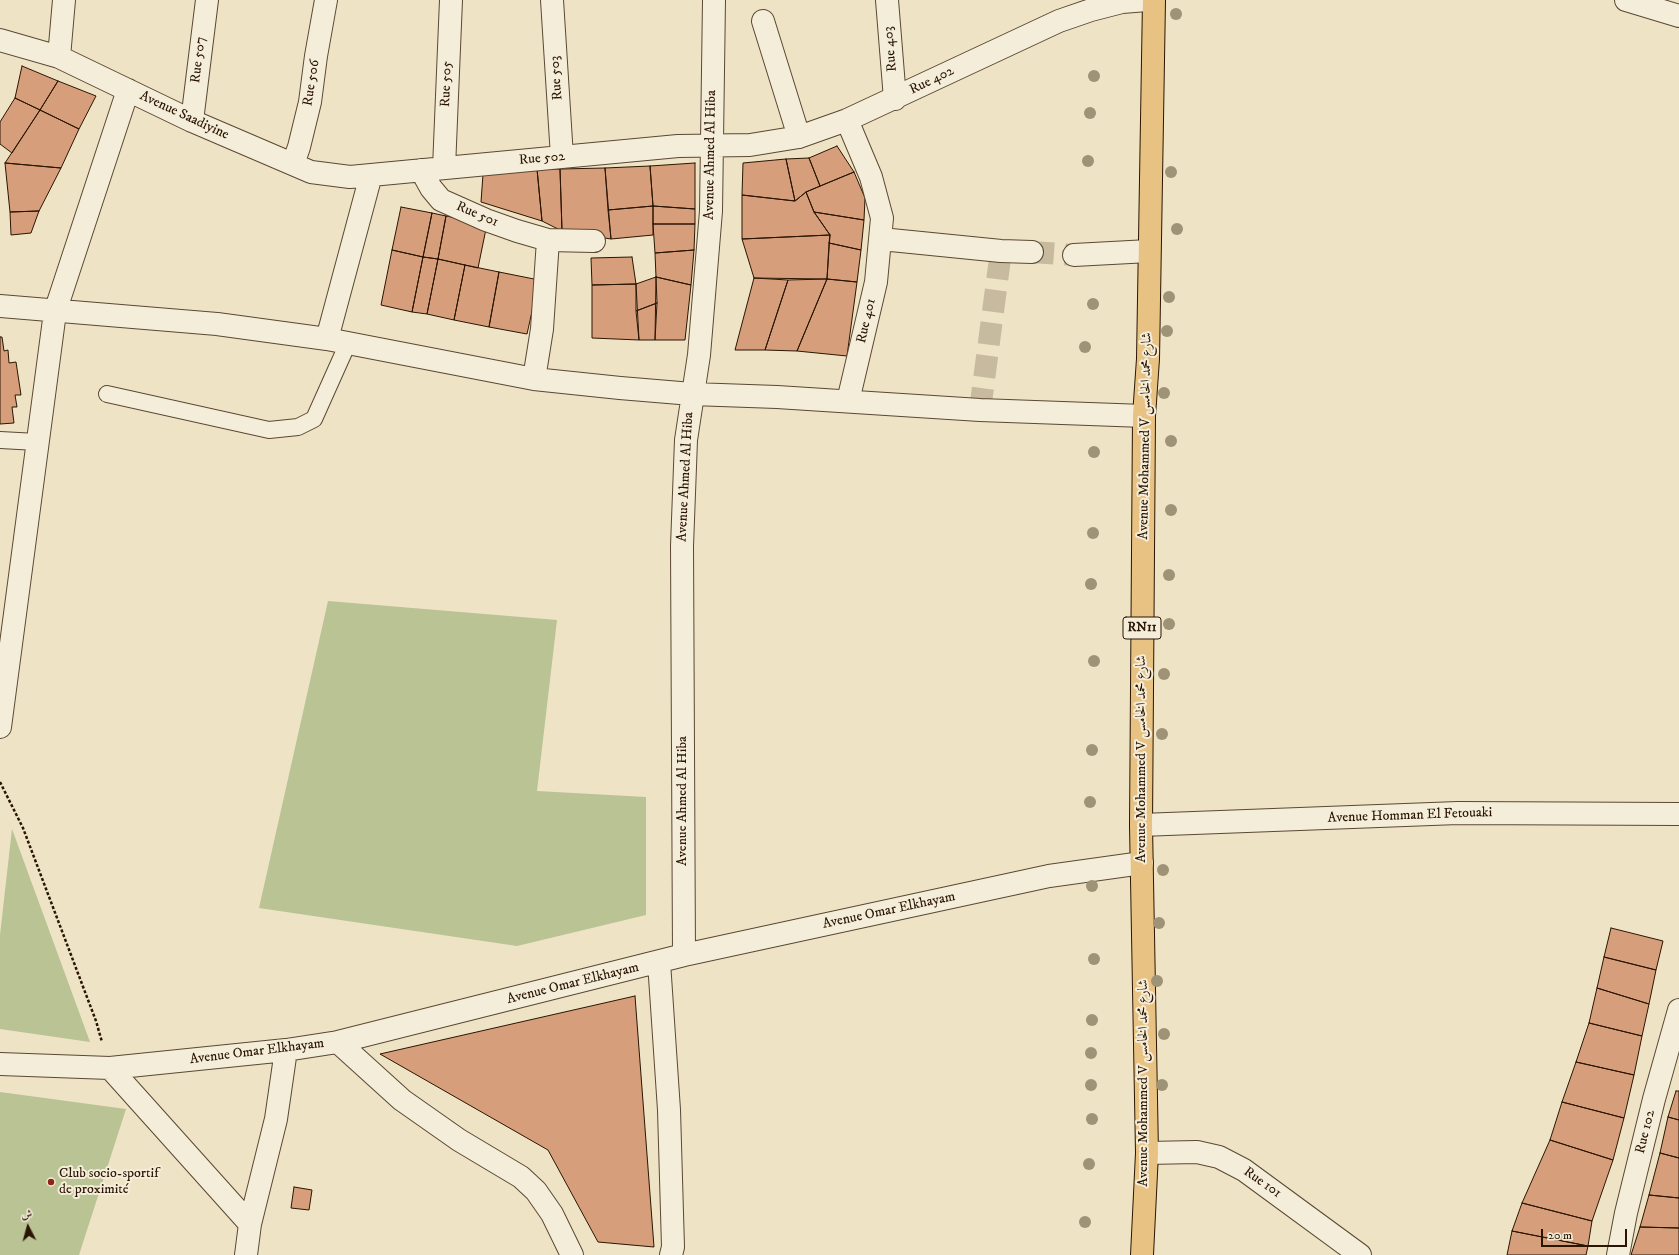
<!DOCTYPE html>
<meta charset="utf-8">
<style>
body{margin:0}
#map{position:relative;width:1679px;height:1255px;overflow:hidden;background:#eee3c5;font-family:"IM FELL DW Pica",Amiri,serif}
canvas{display:block}
.north{position:absolute;left:8px;top:1207px;width:40px;height:40px;-webkit-text-stroke:3px #f4edd9;paint-order:stroke;rotate:354deg;font-size:11px;font-weight:700;line-height:16px;text-align:center;color:#2a1502}
.north::after{content:'';display:block;margin:auto;width:14px;height:18px;background:#2a1502;clip-path:polygon(50% 0,100% 100%,50% 72%,0 100%)}
.scale{position:absolute;left:1541px;top:1229px;width:86px;height:18px;box-sizing:border-box;border:2px solid #2a1502;border-top:0;padding-left:5px;font-size:12px;line-height:14px;white-space:nowrap;color:#2a1502;-webkit-text-stroke:3px #f4edd9;paint-order:stroke}
</style>
<div id="map">
<canvas width="1679" height="1255"></canvas>
<div class="north">ش</div>
<div class="scale">20 m</div>
</div>
<script>
const context = document.querySelector('canvas').getContext('2d');
context.lineJoin = 'round';
function fillPath(path, color) {
  context.fillStyle = color;
  context.fill(path, 'evenodd');
}
function toPath(rows) {
  const path = new Path2D();
  for (const r of rows) {
    path.moveTo(r[0], r[1]);
    for (let i = 2; i < r.length; i += 2) path.lineTo(r[i], r[i + 1]);
  }
  return path;
}
function strokePath(path, color, width, dash) {
  context.strokeStyle = color;
  context.lineWidth = width;
  context.lineCap = dash ? 'butt' : 'round';
  context.setLineDash(dash || []);
  context.stroke(path);
}
function write(font, color, halo, rows, align = 'center') {
  context.font = font + ' "IM FELL DW Pica",Amiri,serif';
  context.lineWidth = 4;
  context.setLineDash([]);
  context.textBaseline = 'middle';
  context.strokeStyle = halo;
  context.fillStyle = color;
  for (const [text, x, y, turn = 0] of rows) {
    context.save();
    context.translate(x, y);
    context.rotate((+turn || 0) * Math.PI / 180);
    context.textAlign = isNaN(turn) ? turn : align;
    if (halo) context.strokeText(text, 0, 0);
    context.fillText(text, 0, 0);
    context.restore();
  }
}
fillPath(toPath([
 [328,601,557,620,537,791,646,797,646,915,517,946,259,908],
 [12,829,90,1042,0,1029,0,935],
 [0,1092,126,1109,79,1255,0,1255]
]), '#b9c394');
const building = toPath([
 [22,66,58,81,40,110,15,98,22,66],
 [58,81,96,96,79,129,40,110,58,81],
 [15,98,40,110,12,153,0,144,0,122,15,98],
 [40,110,79,129,61,168,5,163,40,110],
 [837,146,854,172,820,186,809,158,837,146],
 [809,158,820,186,806,192,795,201,786,159,809,158],
 [786,159,795,201,742,195,743,163,786,159],
 [5,163,61,168,39,211,10,212,5,163],
 [695,163,695,209,653,206,650,166,695,163],
 [650,166,653,206,608,210,605,168,650,166],
 [605,168,611,239,562,231,560,169,605,168],
 [537,169,560,169,562,231,542,221,537,169],
 [537,169,542,221,481,202,483,174,537,169],
 [854,172,865,198,864,220,814,212,806,192,854,172],
 [806,192,814,212,830,235,742,239,742,195,795,201,806,192],
 [653,206,695,209,695,224,653,224,653,206],
 [653,206,653,235,611,239,608,210,653,206],
 [401,207,432,213,423,257,392,250,401,207],
 [39,211,31,233,11,235,10,212,39,211],
 [814,212,864,220,861,250,829,243,830,235,814,212],
 [432,213,446,216,438,259,423,257,432,213],
 [446,216,487,224,478,268,438,259,446,216],
 [653,224,695,224,694,250,655,253,653,224],
 [830,235,827,279,754,278,742,239,830,235],
 [829,243,861,250,857,282,827,279,829,243],
 [392,250,423,257,412,312,381,305,392,250],
 [694,250,691,285,656,277,655,253,694,250],
 [423,257,438,259,427,314,412,312,423,257],
 [632,257,636,284,592,285,591,258,632,257],
 [438,259,465,265,454,320,427,314,438,259],
 [465,265,499,272,489,327,454,320,465,265],
 [499,272,539,280,527,334,489,327,499,272],
 [656,277,657,303,636,311,636,284,656,277],
 [656,277,691,285,685,340,655,340,656,277],
 [754,278,788,280,765,350,735,350,754,278],
 [827,279,857,282,847,356,797,351,827,279],
 [827,279,797,351,765,350,788,280,827,279],
 [636,284,639,340,592,338,592,285,636,284],
 [657,303,655,340,639,340,636,311,657,303],
 [0,337,2,337,4,351,8,350,9,363,16,362,21,395,15,395,17,407,12,407,14,423,0,424,0,337],
 [1611,928,1663,941,1656,970,1604,957,1611,928],
 [1604,957,1656,970,1649,1004,1597,988,1604,957],
 [1597,988,1649,1004,1642,1036,1589,1023,1597,988],
 [635,996,654,1247,598,1242,548,1150,380,1054,635,996],
 [1589,1023,1642,1036,1634,1075,1576,1062,1589,1023],
 [1576,1062,1634,1075,1624,1118,1562,1102,1576,1062],
 [1676,1091,1679,1091,1679,1120,1668,1117,1676,1091],
 [1562,1102,1624,1118,1613,1160,1550,1140,1562,1102],
 [1668,1117,1679,1120,1679,1158,1660,1153,1668,1117],
 [1550,1140,1613,1160,1592,1221,1522,1203,1550,1140],
 [1660,1153,1679,1158,1679,1198,1649,1195,1660,1153],
 [294,1187,312,1190,309,1210,291,1208,294,1187],
 [1649,1195,1679,1198,1679,1228,1640,1227,1649,1195],
 [1522,1203,1592,1221,1588,1246,1512,1231,1522,1203],
 [1640,1227,1679,1228,1679,1255,1631,1255,1640,1227],
 [1512,1231,1588,1246,1586,1255,1507,1255,1512,1231]
]);
fillPath(building, '#d79e7b');
strokePath(building, '#2a1502', 1);
strokePath(toPath([
 [1032,252,1074,255],
 [980,410,1001,251]
]), '#c7ba9e', 22, [22, 11]);
const service = toPath([
 [107,394,269,430,298,427,314,419,348,343],
 [0,440,37,442]
]);
const minor = toPath([
 [552,0,562,157],
 [887,0,895,99],
 [1626,0,1679,16],
 [763,21,799,137],
 [0,40,59,57,192,121,311,172,350,177,678,146,750,145,799,137,847,120,1059,21,1091,10,1122,2,1147,0],
 [59,57,64,0],
 [847,120,871,177,882,218,876,282,848,401],
 [192,121,207,0],
 [293,164,299,147,310,102,316,56,326,0],
 [444,168,451,0],
 [421,170,431,188,441,200,486,220,517,231,548,240,594,241],
 [881,239,1001,251,1032,252],
 [1074,255,1149,251],
 [0,306,217,324,327,339,534,379,620,388,692,394,777,397,980,410,1144,416],
 [327,339,371,175],
 [534,379,542,329,548,240],
 [0,727,55,312,128,90],
 [1141,825,1458,813,1679,814],
 [684,955,682,546,686,440,699,355,711,211,714,0],
 [659,962,669,1110,673,1247,671,1255],
 [338,1042,402,1100,459,1140,521,1177,536,1191,552,1214,572,1255],
 [0,1064,110,1068,286,1050,338,1042,684,955,1049,876,1142,863],
 [110,1068,250,1224],
 [1147,1153,1197,1152,1219,1157,1244,1170,1360,1255],
 [246,1255,250,1224,276,1119,286,1050],
 [1618,1255,1626,1213,1654,1099,1679,1010]
]);
const primary = toPath([
 [1142,1255,1147,1153,1141,825,1144,416,1148,359,1154,0]
]);
strokePath(service, '#5b4833', 18);
strokePath(minor, '#5b4833', 24);
strokePath(primary, '#2a1502', 24);
strokePath(toPath([
 [0,782,23,828,96,1021,102,1042]
]), '#2a1502', 2.5, [3, 2]);
strokePath(service, '#f4edd9', 16);
strokePath(minor, '#f4edd9', 22);
strokePath(primary, '#e7c282', 22);
context.fillStyle = '#9e9376';
for (const [x, y] of [
 [1176,14],
 [1094,76],
 [1090,113],
 [1088,161],
 [1171,172],
 [1177,229],
 [1169,297],
 [1093,304],
 [1167,331],
 [1085,347],
 [1164,393],
 [1171,441],
 [1094,452],
 [1171,510],
 [1093,533],
 [1169,575],
 [1091,584],
 [1169,624],
 [1094,661],
 [1164,674],
 [1162,734],
 [1092,750],
 [1090,802],
 [1163,870],
 [1092,886],
 [1159,923],
 [1094,959],
 [1157,981],
 [1092,1020],
 [1164,1034],
 [1091,1053],
 [1091,1085],
 [1162,1085],
 [1092,1119],
 [1089,1164],
 [1085,1222]
]) {
  context.beginPath();
  context.arc(x, y, 6, 0, 2 * Math.PI);
  context.fill();
}
for (const [x, y, r, color] of [
 [51,1182,4,"#8f2418"]
]) {
  const dot = new Path2D();
  dot.arc(x, y, r, 0, 2 * Math.PI);
  context.fillStyle = color;
  context.fill(dot);
  strokePath(dot, '#f4edd9', 1.5);
}
for (const [x, y, w] of [
 [1142,628,38]
]) {
  const box = new Path2D();
  box.roundRect(x - w / 2, y - 11, w, 22, 3);
  context.fillStyle = '#f4edd9';
  context.fill(box);
  strokePath(box, '#2a1502', 1);
}
write('bold 13px', '#2a1502', null, [
 ["RN11",1142,628]
]);
write('14px', '#2a1502', '#f4edd9', [
 ["Rue 403",891,49,-95],
 ["Rue 507",199,60,-83],
 ["Rue 503",557,78,-94],
 ["Rue 402",932,81,-26],
 ["Rue 506",312,83,-81],
 ["Rue 505",447,84,-88],
 ["Avenue Saadiyine",184,116,25],
 ["Avenue Ahmed Al Hiba",711,155,-89],
 ["Rue 502",542,159,-5],
 ["Rue 501",477,215,23],
 ["Rue 401",867,321,-77],
 ["Avenue Mohammed V شارع محمد الخامس",1146,436,-89],
 ["Avenue Ahmed Al Hiba",686,477,-87],
 ["Avenue Mohammed V شارع محمد الخامس",1142,759,-90],
 ["Avenue Ahmed Al Hiba",683,801,-90],
 ["Avenue Homman El Fetouaki",1410,816,-2],
 ["Avenue Omar Elkhayam",889,911,-12],
 ["Avenue Omar Elkhayam",573,984,-14],
 ["Avenue Omar Elkhayam",257,1052,-7],
 ["Avenue Mohammed V شارع محمد الخامس",1144,1083,-90],
 ["Rue 102",1646,1132,-76],
 ["Rue 101",1262,1183,35]
]);
write('14px', '#2a1502', '#f4edd9', [
 ["Club socio-sportif",59,1174],
 ["de proximité",59,1190]
], 'left');
</script>
